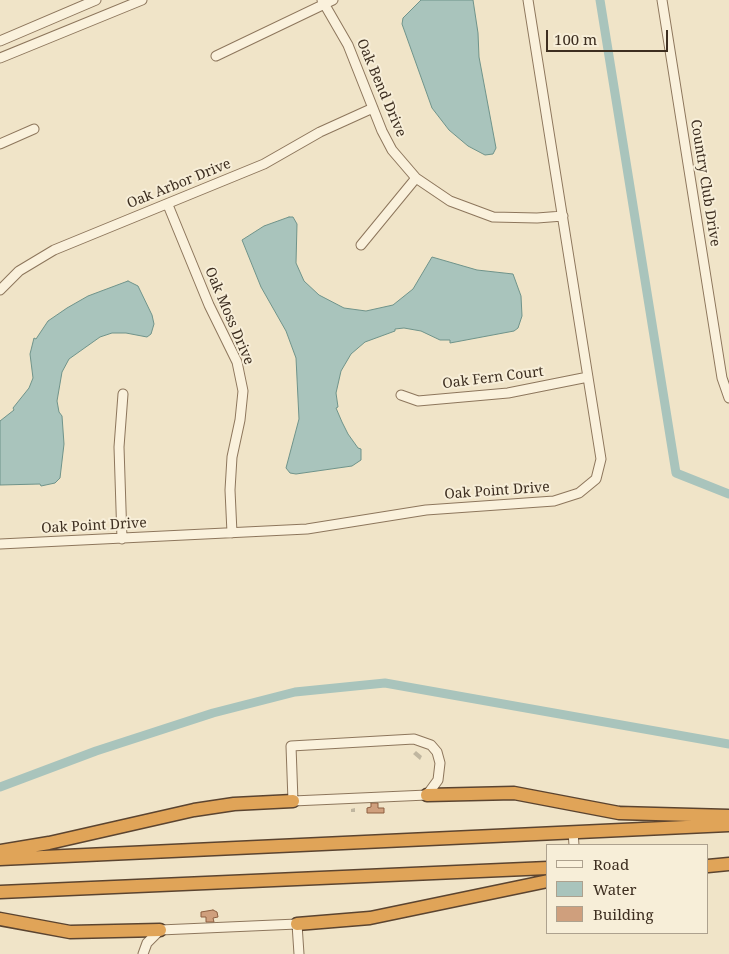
<!DOCTYPE html>
<style>
body{margin:0}
#map{position:relative;width:729px;height:954px;overflow:hidden;background:#f0e4c8;font-family:"Noto Serif",serif}
canvas{display:block}
.legend{position:absolute;left:546px;top:844px;width:162px;height:90px;box-sizing:border-box;background:#f7eed8;border:1px solid #ada18e;margin:0;padding:6px 9px;list-style:none;font-size:15px;color:#3d2e20}
.legend li{display:flex;align-items:center;gap:10px;height:25px}
.legend b{width:25px;border:1px solid #ada18e}
.scale{position:absolute;left:546px;top:30px;width:122px;height:22px;box-sizing:border-box;border:2px solid #3d2e20;border-top:0;padding-left:6px;font-size:15px;line-height:18px;white-space:nowrap;color:#3d2e20;-webkit-text-stroke:4px #f7eed8;paint-order:stroke}
</style>
<div id="map">
<canvas width="729" height="954"></canvas>
<ul class="legend">
<li><b style="height:6px;background:#faf1dc"></b>Road</li>
<li><b style="height:14px;background:#a9c4bc"></b>Water</li>
<li><b style="height:14px;background:#cf9f7d"></b>Building</li>
</ul>
<div class="scale">100 m</div>
</div>
<script>
const context = document.querySelector('canvas').getContext('2d');
context.lineJoin = 'round';
function fillPath(path, color) {
  context.fillStyle = color;
  context.fill(path, 'evenodd');
}
function toPath(rows) {
  const path = new Path2D();
  for (const r of rows) {
    path.moveTo(r[0], r[1]);
    for (let i = 2; i < r.length; i += 2) path.lineTo(r[i], r[i + 1]);
  }
  return path;
}
function strokePath(path, color, width, dash) {
  context.strokeStyle = color;
  context.lineWidth = width;
  context.lineCap = dash ? 'butt' : 'round';
  context.setLineDash(dash || []);
  context.stroke(path);
}
function write(font, color, halo, rows, align = 'center') {
  context.font = font + ' "Noto Serif",serif';
  context.lineWidth = 4;
  context.setLineDash([]);
  context.textBaseline = 'middle';
  context.strokeStyle = halo;
  context.fillStyle = color;
  for (const [text, x, y, turn = 0] of rows) {
    context.save();
    context.translate(x, y);
    context.rotate((+turn || 0) * Math.PI / 180);
    context.textAlign = isNaN(turn) ? turn : align;
    if (halo) context.strokeText(text, 0, 0);
    context.fillText(text, 0, 0);
    context.restore();
  }
}
const water = toPath([
 [421,0,473,0,478,33,479,57,496,148,493,154,485,155,468,146,449,130,432,108,402,24,403,18,421,0],
 [289,217,293,217,297,224,296,263,304,281,319,295,344,308,366,311,393,305,413,289,432,257,477,270,513,274,521,296,522,316,518,328,514,331,450,343,450,340,440,340,421,331,404,328,395,329,395,331,365,342,351,354,341,371,336,393,338,407,336,408,342,422,348,434,358,448,361,449,361,460,352,466,296,474,290,473,286,468,299,419,296,358,286,331,261,287,242,240,264,226,289,217],
 [128,281,138,286,152,315,154,324,151,334,147,337,126,333,112,333,100,337,69,359,62,372,57,401,59,412,62,416,64,444,60,478,55,483,41,486,40,484,0,485,0,421,14,410,13,408,29,388,33,378,30,354,34,338,36,339,48,321,67,308,88,296,128,281]
]);
fillPath(water, '#a9c4bc');
strokePath(water, '#6f938a', 1);
fillPath(toPath([
 [416,751,422,756,420,760,413,754],
 [355,808,355,812,351,812,351,809]
]), '#0003');
strokePath(toPath([
 [600,0,676,473,729,494],
 [0,787,96,751,213,713,295,692,385,683,729,744]
]), '#a9c4bc', 9);
const building = toPath([
 [371,803,378,803,378,808,384,808,384,813,367,813,367,808,371,807,371,803],
 [213,910,217,912,218,917,213,918,214,922,206,922,206,917,201,917,201,912,213,910]
]);
fillPath(building, '#cf9f7d');
strokePath(building, '#8d5f41', 1);
const minor = toPath([
 [322,0,348,45,382,131,392,150,416,178,450,201,493,217,537,218,563,216],
 [662,0,722,378,729,398],
 [0,41,96,0],
 [216,56,333,0],
 [0,58,142,0],
 [0,144,34,129],
 [168,205,209,305,237,362,243,391,240,420,232,457,230,490,232,533],
 [361,245,416,178],
 [0,290,19,271,54,250,264,164,320,132,373,108],
 [401,395,418,401,508,393,588,377],
 [122,539,119,447,123,394],
 [0,544,307,529,426,510,554,501,579,493,596,479,601,459,528,0],
 [414,739,431,745,437,752,440,763,438,780,427,795,293,801,291,746,414,739],
 [573,832,574,845],
 [143,954,147,943,160,930,297,924,299,954]
]);
const highway = toPath([
 [427,795,514,793,619,813,729,816],
 [0,851,49,843,194,810,234,804,293,801],
 [0,859,729,825],
 [708,866,729,864],
 [0,892,548,868],
 [0,919,70,932,160,930],
 [297,924,370,918,548,881]
]);
strokePath(minor, '#8d765c', 11);
strokePath(highway, '#5b4430', 15);
strokePath(minor, '#faf1dc', 9);
strokePath(highway, '#e0a458', 12);
write('14px', '#3d2e20', '#f7eed8', [
 ["Oak Bend Drive",381,88,67],
 ["Country Club Drive",705,183,81],
 ["Oak Arbor Drive",179,184,-22],
 ["Oak Moss Drive",229,316,67],
 ["Oak Fern Court",493,378,-7],
 ["Oak Point Drive",497,491,-4],
 ["Oak Point Drive",94,526,-3]
]);
</script>
